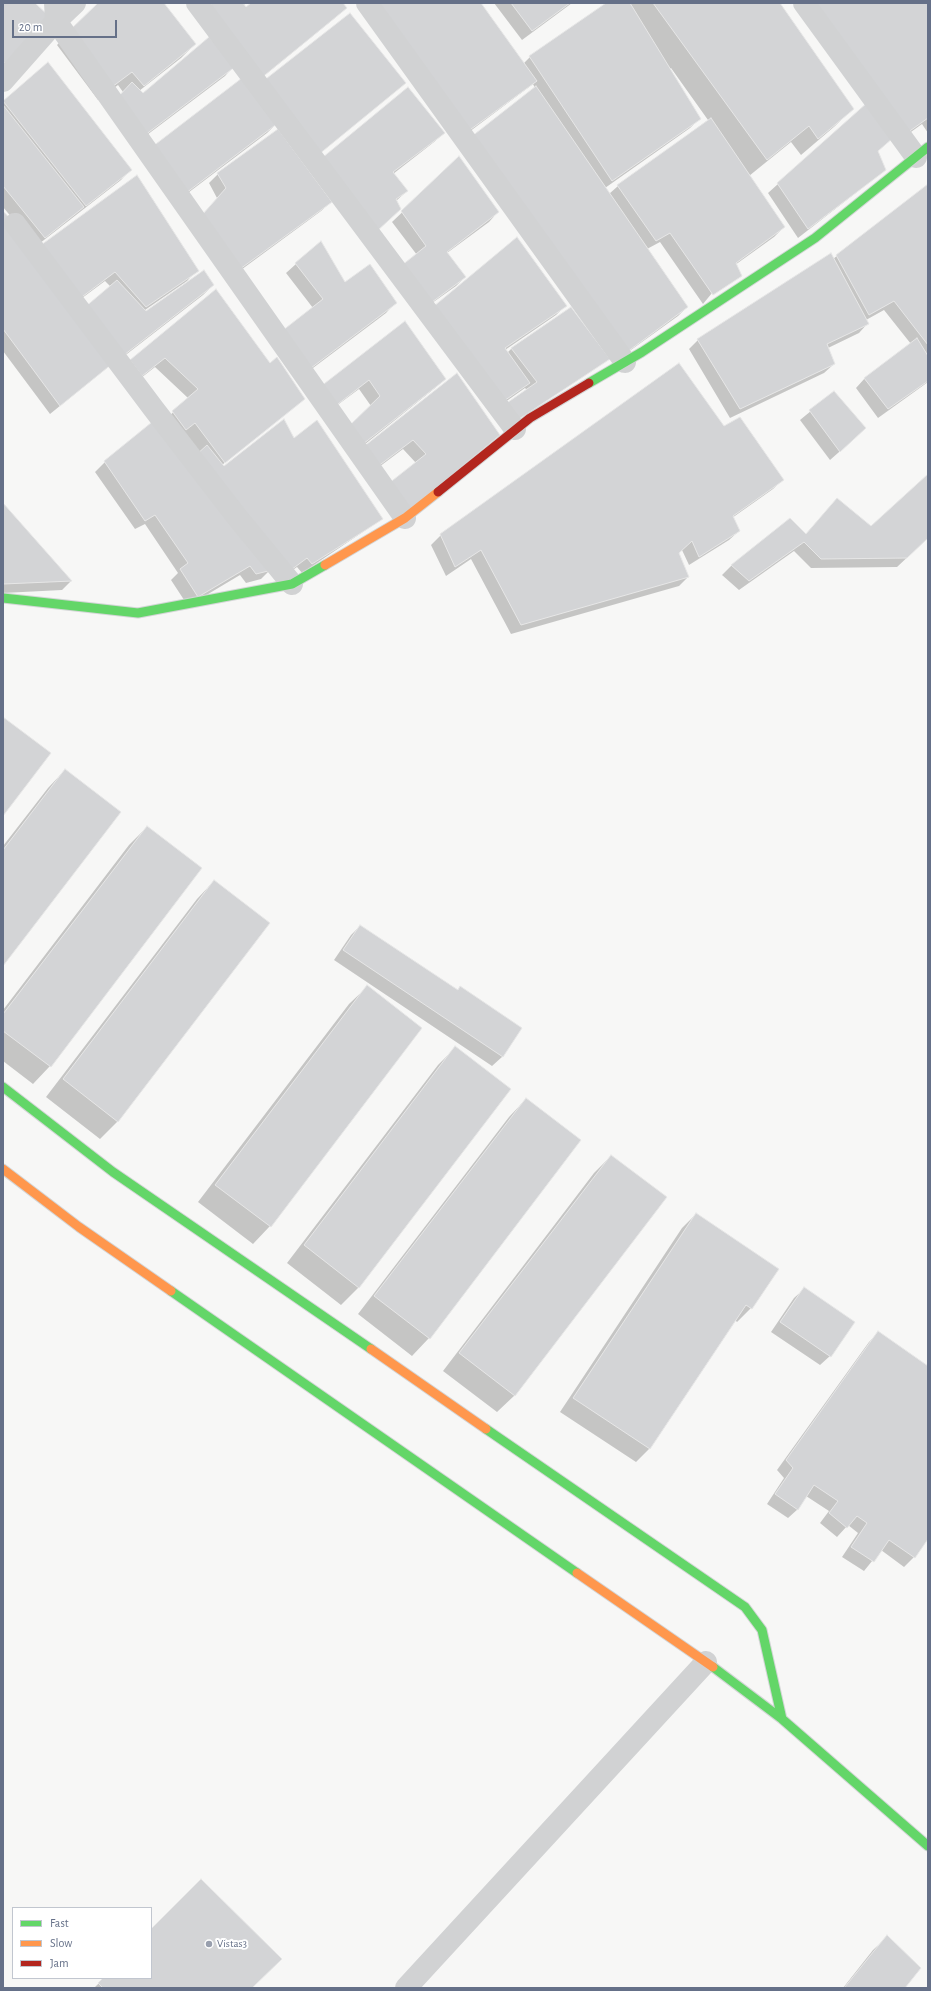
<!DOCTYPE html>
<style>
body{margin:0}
#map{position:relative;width:931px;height:1991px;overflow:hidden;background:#f7f7f6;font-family:"Alegreya Sans",sans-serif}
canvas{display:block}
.frame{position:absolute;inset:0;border:4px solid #657088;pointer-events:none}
.legend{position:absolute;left:12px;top:1907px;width:140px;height:72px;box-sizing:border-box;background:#fff;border:1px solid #c1c6cf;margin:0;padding:5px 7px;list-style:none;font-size:12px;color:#657088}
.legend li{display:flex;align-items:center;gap:8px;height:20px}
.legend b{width:20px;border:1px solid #c1c6cf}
.scale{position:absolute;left:12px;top:20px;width:105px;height:18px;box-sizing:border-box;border:2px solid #657088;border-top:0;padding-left:5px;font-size:12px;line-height:14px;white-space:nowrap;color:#657088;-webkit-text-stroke:3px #fff;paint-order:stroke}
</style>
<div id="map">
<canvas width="931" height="1991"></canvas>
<div class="frame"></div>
<ul class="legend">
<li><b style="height:5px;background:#63d668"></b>Fast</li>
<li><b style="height:5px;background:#ff974d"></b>Slow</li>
<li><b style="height:5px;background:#b3261e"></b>Jam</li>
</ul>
<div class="scale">20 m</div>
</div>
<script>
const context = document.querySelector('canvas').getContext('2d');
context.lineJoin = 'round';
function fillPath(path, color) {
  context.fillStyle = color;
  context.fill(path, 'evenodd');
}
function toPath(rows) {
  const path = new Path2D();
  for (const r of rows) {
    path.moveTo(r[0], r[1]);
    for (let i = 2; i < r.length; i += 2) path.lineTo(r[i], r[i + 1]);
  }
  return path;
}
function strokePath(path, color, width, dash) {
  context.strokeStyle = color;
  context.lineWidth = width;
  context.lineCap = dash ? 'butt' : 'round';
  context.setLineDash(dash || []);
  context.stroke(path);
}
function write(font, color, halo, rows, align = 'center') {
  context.font = font + ' "Alegreya Sans",sans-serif';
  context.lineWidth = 4;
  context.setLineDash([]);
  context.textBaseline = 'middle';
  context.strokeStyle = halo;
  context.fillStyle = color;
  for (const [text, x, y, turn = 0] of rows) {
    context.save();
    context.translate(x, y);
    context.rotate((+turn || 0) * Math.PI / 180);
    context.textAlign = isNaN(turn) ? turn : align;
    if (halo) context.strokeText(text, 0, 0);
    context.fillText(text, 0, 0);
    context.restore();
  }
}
fillPath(toPath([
 [99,3,163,3,195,44,181,58,139,91,143,94,209,38,215,3,246,3,244,5,246,8,253,3,341,3,336,17,249,88,405,83,308,163,277,123,267,133,176,202,243,78,234,66,225,76,135,144,123,92,118,85,98,100,57,45],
 [479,3,523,64,530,57,608,3,779,3,853,108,835,126,801,155,791,142,749,176,784,227,774,237,735,265,703,304,660,242,647,249,687,307,678,316,617,360,535,88,533,84,457,141],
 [671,68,708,120,618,186,609,194,605,188,690,128,699,119,669,69],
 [494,3,572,3,522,40],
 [793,3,928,3,928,133,922,124,897,142,893,137,877,152,885,170,798,238,768,193,868,103],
 [48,63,130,170,121,180,35,247,197,270,187,281,145,310,146,312,213,285,203,295,114,364,113,363,50,414,3,351,3,212,22,230,3,207,3,102],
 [105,281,111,287,78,316,70,307],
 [444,133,434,142,393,174,407,191,396,201,314,168],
 [459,158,498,212,489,222,447,253,465,277,456,286,418,313,417,255,392,222],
 [218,174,331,202,321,211,230,278,217,198,209,183],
 [928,185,928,382,878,418,856,388,865,378,911,344,884,310,866,320,868,323,859,333,828,348,834,364,824,373,730,418,689,349,698,340,833,259],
 [296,264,395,303,386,313,301,377,313,308,286,273],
 [215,290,270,364,304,399,222,465,224,468,294,439,382,519,302,573,297,567,277,581,269,571,261,579,246,583,240,575,188,606,171,580,178,573,145,524,135,529,95,472,105,462,163,422,188,398,155,367,132,385],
 [565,306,556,315,505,350,507,353,512,348,609,359,527,390,525,388,491,412,424,317],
 [405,322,445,379,435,388,354,453,371,406,359,389,324,415],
 [457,375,499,435,416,463,403,449,367,476],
 [834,392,855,438,830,460,800,420],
 [724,428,782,480,773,489,732,518,739,531,729,540,689,565,682,550,678,553,688,577,679,586,511,634,471,559,446,576,431,545,441,535],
 [928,475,928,538,897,567,811,568,794,551,739,590,722,575,732,565,805,535,828,509,871,527],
 [3,505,71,581,62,590,3,593],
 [65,770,3,965,3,846,48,788],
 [147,827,50,1066,33,1084,3,1061,3,1010,129,845],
 [214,881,118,1121,100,1139,46,1097,197,899],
 [360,926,457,991,460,987,521,1028,502,1057,492,1066,334,960,351,935],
 [367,987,421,1029,270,1226,253,1244,198,1202,349,1004],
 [455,1048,359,1287,341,1305,287,1263,438,1065],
 [526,1099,429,1338,412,1356,358,1314,509,1117],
 [611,1156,515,1395,497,1412,443,1371,594,1173],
 [696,1214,751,1308,737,1322,735,1320,649,1449,636,1462,560,1412,682,1228],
 [804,1289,830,1356,820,1365,771,1332,794,1298],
 [878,1333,928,1368,928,1537,914,1557,904,1567,881,1550,864,1571,842,1557,858,1533,848,1525,837,1537,820,1523,829,1511,806,1496,798,1509,788,1518,767,1504,784,1478,777,1470,869,1342],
 [151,1931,251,1988,94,1988,104,1978,151,1978],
 [887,1937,903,1988,843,1988,873,1950]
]), '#0003');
const building = toPath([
 [3,3,35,3,50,17,6,64,3,62,3,3],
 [98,3,164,3,196,44,144,86,132,72,112,87,70,30,98,3],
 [213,3,243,3,246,7,251,3,343,3,347,8,260,79,208,7,213,3],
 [373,3,481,3,537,81,467,132,373,3],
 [511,3,570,3,532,31,511,3],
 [606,3,630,3,701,119,612,181,529,56,606,3],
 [653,3,780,3,854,109,818,139,809,126,767,160,653,3],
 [810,3,928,3,928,118,907,133,810,3],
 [350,13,406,83,318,155,262,82,350,13],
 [209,37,236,66,145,135,117,98,132,82,143,93,209,37],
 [48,62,132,170,86,206,3,101,48,62],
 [242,78,278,123,186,193,152,147,242,78],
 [536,86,688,307,627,352,471,137,536,86],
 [408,87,445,133,393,172,408,191,396,199,401,209,376,232,322,158,408,87],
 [868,102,893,138,878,151,886,170,808,229,777,183,868,102],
 [3,105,84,207,45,238,3,186,3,105],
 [711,118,785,227,736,263,742,276,713,295,670,233,656,241,617,185,711,118],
 [278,129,332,202,240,269,202,215,226,188,217,173,278,129],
 [459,156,499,212,447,252,466,277,428,305,401,266,426,246,401,211,459,156],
 [137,175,199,271,146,307,115,272,70,306,118,359,60,406,3,329,3,211,37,248,137,175],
 [928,184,928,345,894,301,869,315,836,255,928,184],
 [517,237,567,306,505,348,530,383,501,403,433,307,517,237],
 [321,241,345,282,370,264,397,303,311,368,282,331,323,299,295,263,321,241],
 [831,253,869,324,827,344,835,364,740,409,697,339,831,253],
 [204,270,214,285,124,355,84,308,117,280,146,311,204,270],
 [216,289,270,363,277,357,305,399,225,463,195,423,186,430,172,411,198,389,165,358,142,376,130,360,216,289],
 [571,307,610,359,516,421,504,405,537,382,511,348,571,307],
 [405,321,446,379,363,444,349,426,380,396,369,380,334,407,320,387,405,321],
 [917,338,928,356,928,381,888,409,864,378,917,338],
 [679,363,724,426,740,417,784,480,733,516,740,531,699,557,692,541,679,553,689,577,521,625,481,550,455,567,440,534,679,363],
 [457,373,500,435,408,511,388,484,426,454,413,440,377,467,362,448,457,373],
 [834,391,866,428,840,452,809,410,834,391],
 [157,418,272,570,256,574,250,566,198,597,180,569,188,563,155,515,145,521,104,461,157,418],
 [284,419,294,438,317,420,383,519,312,564,307,558,287,573,195,456,207,445,224,466,284,419],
 [928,474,928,538,907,558,821,559,804,542,749,581,731,565,790,518,806,534,837,498,871,526,928,474],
 [3,503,72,581,3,584,3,503],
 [3,717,51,753,3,816,3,717],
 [65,769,121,812,3,966,3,850,65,769],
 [147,826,202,868,51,1067,3,1031,3,1014,147,826],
 [214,880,270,923,118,1122,63,1079,214,880],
 [360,925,458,990,460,986,522,1028,503,1057,343,950,360,925],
 [367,985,422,1028,271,1227,215,1185,367,985],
 [455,1046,511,1089,359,1288,304,1245,455,1046],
 [526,1098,581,1140,430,1339,374,1296,526,1098],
 [611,1155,667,1197,515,1396,459,1353,611,1155],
 [696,1213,779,1269,752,1309,746,1305,650,1449,573,1398,696,1213],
 [804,1287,855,1322,831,1357,780,1322,804,1287],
 [878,1331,928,1366,928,1539,915,1558,889,1540,874,1562,851,1547,867,1523,857,1516,847,1528,829,1513,838,1501,814,1485,798,1510,775,1494,793,1468,786,1460,878,1331],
 [201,1879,282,1959,252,1988,103,1988,98,1983,103,1978,151,1978,151,1929,201,1879],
 [887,1935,921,1968,905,1988,844,1988,887,1935]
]);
fillPath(building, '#d3d4d6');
strokePath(building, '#e6e6e6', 1);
const fast = toPath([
 [589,383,642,352,815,238,928,147],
 [3,598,138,613,292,584,325,565],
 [3,1087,113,1172,371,1349],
 [171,1291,577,1573],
 [486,1429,745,1607,762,1630,782,1719],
 [713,1667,782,1719,928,1846]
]);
const slow = toPath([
 [325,565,405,518,438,492],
 [3,1169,79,1227,171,1291],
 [371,1349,486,1429],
 [577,1573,713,1667]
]);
const jam = toPath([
 [438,492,530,418,589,383]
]);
strokePath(fast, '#d3d5d6', 11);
strokePath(slow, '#d3d5d6', 11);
strokePath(jam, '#d3d5d6', 11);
strokePath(toPath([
 [55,3,56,21,405,518],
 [197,3,515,429],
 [367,3,625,362],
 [804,3,916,157],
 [3,81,56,21,75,3],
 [15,224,153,408,237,517,292,584],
 [406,1988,706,1662]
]), '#d1d2d3', 22);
strokePath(fast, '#63d668', 9);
strokePath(slow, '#ff974d', 9);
strokePath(jam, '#b3261e', 9);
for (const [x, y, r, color] of [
 [209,1944,4,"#989fae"]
]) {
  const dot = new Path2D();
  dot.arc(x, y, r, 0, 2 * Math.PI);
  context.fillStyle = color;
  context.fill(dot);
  strokePath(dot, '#fff', 1.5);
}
write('11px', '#657088', '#fff', [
 ["Vistas3",217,1944]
], 'left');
</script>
